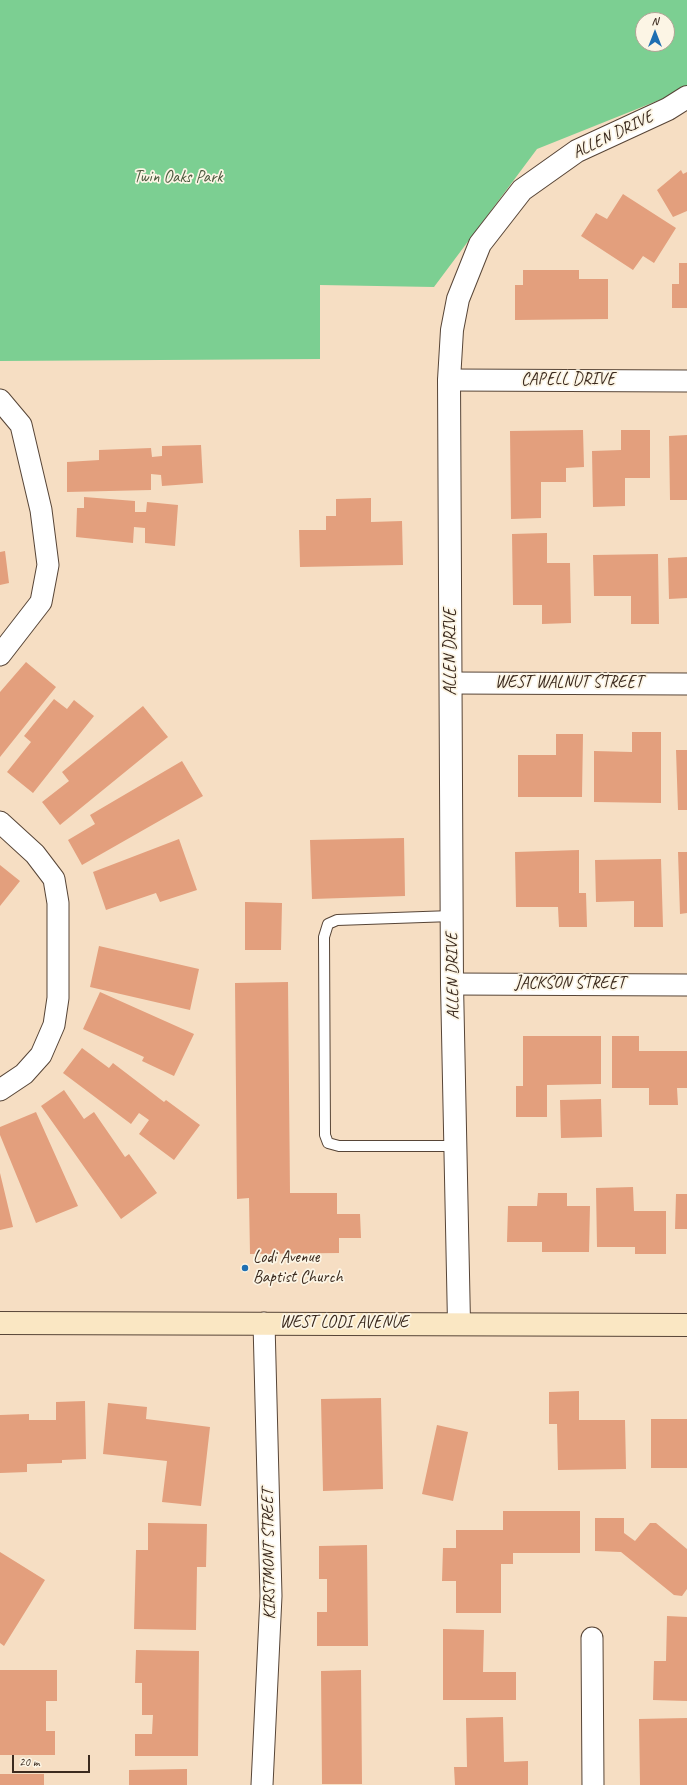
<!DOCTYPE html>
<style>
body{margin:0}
#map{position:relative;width:687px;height:1785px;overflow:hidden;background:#f6dec3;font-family:Caveat,sans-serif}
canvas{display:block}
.north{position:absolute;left:635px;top:12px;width:40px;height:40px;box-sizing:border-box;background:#fcf5e5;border:1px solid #afa495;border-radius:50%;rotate:0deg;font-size:11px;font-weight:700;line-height:16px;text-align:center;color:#3b2a1e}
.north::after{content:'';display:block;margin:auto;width:14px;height:18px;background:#1f6fb2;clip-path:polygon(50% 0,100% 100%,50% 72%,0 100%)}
.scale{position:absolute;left:12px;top:1755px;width:78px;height:18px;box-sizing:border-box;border:2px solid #3b2a1e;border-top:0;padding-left:5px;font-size:12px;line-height:14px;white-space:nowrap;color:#3b2a1e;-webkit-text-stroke:3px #fcf5e5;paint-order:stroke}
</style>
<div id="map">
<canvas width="687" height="1785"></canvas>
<div class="north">N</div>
<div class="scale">20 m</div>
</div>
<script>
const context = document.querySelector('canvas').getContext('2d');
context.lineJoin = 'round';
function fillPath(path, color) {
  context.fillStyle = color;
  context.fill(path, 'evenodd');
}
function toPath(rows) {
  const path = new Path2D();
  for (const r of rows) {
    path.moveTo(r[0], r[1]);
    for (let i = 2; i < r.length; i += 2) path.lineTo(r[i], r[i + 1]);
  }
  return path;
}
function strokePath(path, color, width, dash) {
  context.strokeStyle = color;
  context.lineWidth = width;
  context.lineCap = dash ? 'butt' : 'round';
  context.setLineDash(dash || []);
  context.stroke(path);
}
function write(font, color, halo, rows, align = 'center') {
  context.font = font + ' Caveat,sans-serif';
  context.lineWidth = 3.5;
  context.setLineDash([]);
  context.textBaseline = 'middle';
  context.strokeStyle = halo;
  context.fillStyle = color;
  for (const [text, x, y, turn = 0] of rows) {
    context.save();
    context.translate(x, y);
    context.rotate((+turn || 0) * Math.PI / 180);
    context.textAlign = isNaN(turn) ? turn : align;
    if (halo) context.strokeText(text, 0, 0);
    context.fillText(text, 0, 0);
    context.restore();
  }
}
fillPath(toPath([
 [0,0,687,0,687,89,537,149,434,287,320,285,320,359,0,361],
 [643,20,667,20,667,44,643,44]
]), '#7ccf92');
fillPath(toPath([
 [681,170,683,174,687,172,687,211,673,217,657,190],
 [623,194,676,228,654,263,643,256,633,270,581,236,596,213,607,219],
 [679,263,687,263,687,308,672,308,672,284,679,284],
 [523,270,579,270,579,279,608,279,608,319,515,320,515,285,523,285],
 [583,430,584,467,566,468,566,482,541,482,541,518,511,519,510,431],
 [621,430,650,430,650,478,625,478,625,506,593,507,592,451,621,450],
 [687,435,687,500,670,500,669,436],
 [201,445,203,483,162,486,161,475,151,474,151,490,67,492,67,462,99,460,99,450,151,448,152,457,162,456,162,446],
 [84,497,135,501,135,512,146,512,147,502,178,505,175,546,145,543,145,528,134,527,133,543,76,537,77,508,84,508],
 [371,498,371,522,402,521,403,565,300,567,299,530,326,530,326,516,336,516,336,499],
 [547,533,547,563,570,563,571,623,542,624,542,605,513,605,512,534],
 [5,551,9,583,0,585,0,552],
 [658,554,659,624,631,624,631,596,594,596,593,555],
 [687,557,687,598,669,599,668,558],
 [26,662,56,687,0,757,0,692],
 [54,699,67,709,74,700,94,716,33,793,7,772,31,742,24,736],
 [143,706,168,737,60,825,42,802,69,781,62,772],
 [632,732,661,732,661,803,594,802,594,751,632,752],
 [556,734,583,734,582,797,518,797,518,755,556,755],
 [676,750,687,750,687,810,678,810],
 [182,761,203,796,82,865,68,840,95,824,90,815],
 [404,838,405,896,312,899,310,840],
 [179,839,197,890,160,902,156,893,106,910,93,872],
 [579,850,579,893,586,893,587,927,559,927,558,907,516,907,515,852],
 [678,852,687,852,687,913,680,914],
 [661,859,663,927,634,927,634,901,596,902,595,860],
 [0,865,20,881,0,906],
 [245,902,282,903,281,950,245,950],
 [99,946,199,969,190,1010,90,987],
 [288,982,290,1193,337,1193,337,1214,360,1214,361,1238,339,1238,339,1253,250,1254,249,1198,237,1199,235,983],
 [100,992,194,1034,174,1076,142,1061,144,1057,83,1029],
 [523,1036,601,1036,601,1084,547,1085,547,1117,516,1117,516,1086,523,1086],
 [612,1036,639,1036,639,1051,687,1051,687,1088,677,1088,678,1105,649,1105,649,1088,612,1088],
 [82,1048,109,1068,113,1063,164,1102,166,1100,200,1125,174,1160,139,1134,149,1120,139,1113,131,1124,63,1073],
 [64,1090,84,1119,94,1112,125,1157,129,1154,157,1193,121,1219,41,1106],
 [601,1099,602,1137,561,1138,560,1100],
 [36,1112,78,1206,36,1223,0,1135,0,1127],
 [0,1173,13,1227,0,1230],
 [633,1187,634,1211,666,1211,666,1254,635,1254,635,1247,597,1247,596,1188],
 [538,1193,567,1193,567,1206,590,1206,589,1252,542,1252,542,1242,507,1242,508,1206,537,1206],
 [676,1194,687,1194,687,1229,675,1229],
 [579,1391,579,1420,625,1420,626,1469,558,1470,557,1424,549,1424,549,1392],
 [381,1398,383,1489,323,1491,321,1399],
 [85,1401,86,1459,62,1460,62,1463,27,1464,27,1472,0,1473,0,1415,29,1414,29,1420,56,1420,56,1402],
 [108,1403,147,1407,146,1419,210,1427,201,1506,162,1502,167,1461,103,1454],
 [651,1419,687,1419,687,1468,651,1468],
 [437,1425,468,1432,453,1501,422,1494],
 [503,1511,580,1511,580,1553,513,1553,513,1564,501,1564,501,1613,456,1613,456,1581,442,1581,443,1548,456,1548,456,1530,503,1530],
 [595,1518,624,1518,624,1533,635,1541,650,1523,656,1523,687,1549,687,1589,682,1596,674,1595,621,1552,595,1551],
 [148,1523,207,1524,206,1567,197,1567,196,1630,134,1629,136,1550,148,1550],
 [367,1545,368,1646,317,1646,317,1612,327,1612,327,1579,319,1579,319,1546],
 [0,1552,45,1580,4,1646,0,1643],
 [667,1616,687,1617,687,1701,653,1700,654,1661,666,1661],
 [443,1629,484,1630,483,1672,516,1672,516,1700,443,1700],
 [136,1650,199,1651,198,1756,135,1756,135,1734,152,1734,153,1715,142,1715,142,1683,135,1683],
 [0,1670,57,1670,57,1701,46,1701,46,1731,55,1731,55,1755,0,1755],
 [361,1670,362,1784,322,1784,321,1671],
 [503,1717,504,1762,528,1761,528,1785,455,1785,454,1767,467,1767,466,1718],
 [687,1718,687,1785,640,1785,639,1719],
 [187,1769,187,1785,129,1785,129,1770],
 [0,1774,44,1774,44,1785,0,1785]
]), '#e39f7d');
const service = toPath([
 [452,916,337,920,328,924,324,937,325,1135,328,1143,339,1146,455,1146]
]);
const minor = toPath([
 [449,380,687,381],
 [0,400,21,425,41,510,48,565,41,602,0,655],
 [452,683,687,684],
 [0,822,35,854,54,879,58,903,58,998,54,1025,41,1055,24,1074,0,1090],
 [452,984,687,985],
 [592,1638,593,1785],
 [262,1785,271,1596,264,1323]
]);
const tertiary = toPath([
 [459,1323,452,984,449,380,452,330,458,299,480,244,522,190,577,151,668,109,687,97]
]);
const secondary = toPath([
 [0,1323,687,1325]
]);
strokePath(service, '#574537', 12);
strokePath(minor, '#574537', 23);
strokePath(tertiary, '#574537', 24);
strokePath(secondary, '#574537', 24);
strokePath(service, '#fff', 10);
strokePath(minor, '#fff', 21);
strokePath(tertiary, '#fff', 22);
strokePath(secondary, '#fae7c3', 22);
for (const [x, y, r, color] of [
 [245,1268,4,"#1f6fb2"]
]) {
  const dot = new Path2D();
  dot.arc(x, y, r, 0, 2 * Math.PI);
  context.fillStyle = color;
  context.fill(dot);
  strokePath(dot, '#fcf5e5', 1.5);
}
write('17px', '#3b2a1e', '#fcf5e5', [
 ["ALLEN DRIVE",613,135,-26],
 ["CAPELL DRIVE",568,380],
 ["ALLEN DRIVE",451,652,-90],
 ["WEST WALNUT STREET",569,683],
 ["ALLEN DRIVE",453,976,-91],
 ["JACKSON STREET",570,984],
 ["WEST LODI AVENUE",344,1323],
 ["KIRSTMONT STREET",269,1554,-91]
]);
write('17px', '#4e5c41', '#fcf5e5', [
 ["Twin Oaks Park",178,178]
]);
write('17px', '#3b2a1e', '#fcf5e5', [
 ["Lodi Avenue",253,1258],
 ["Baptist Church",253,1278]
], 'left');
</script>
